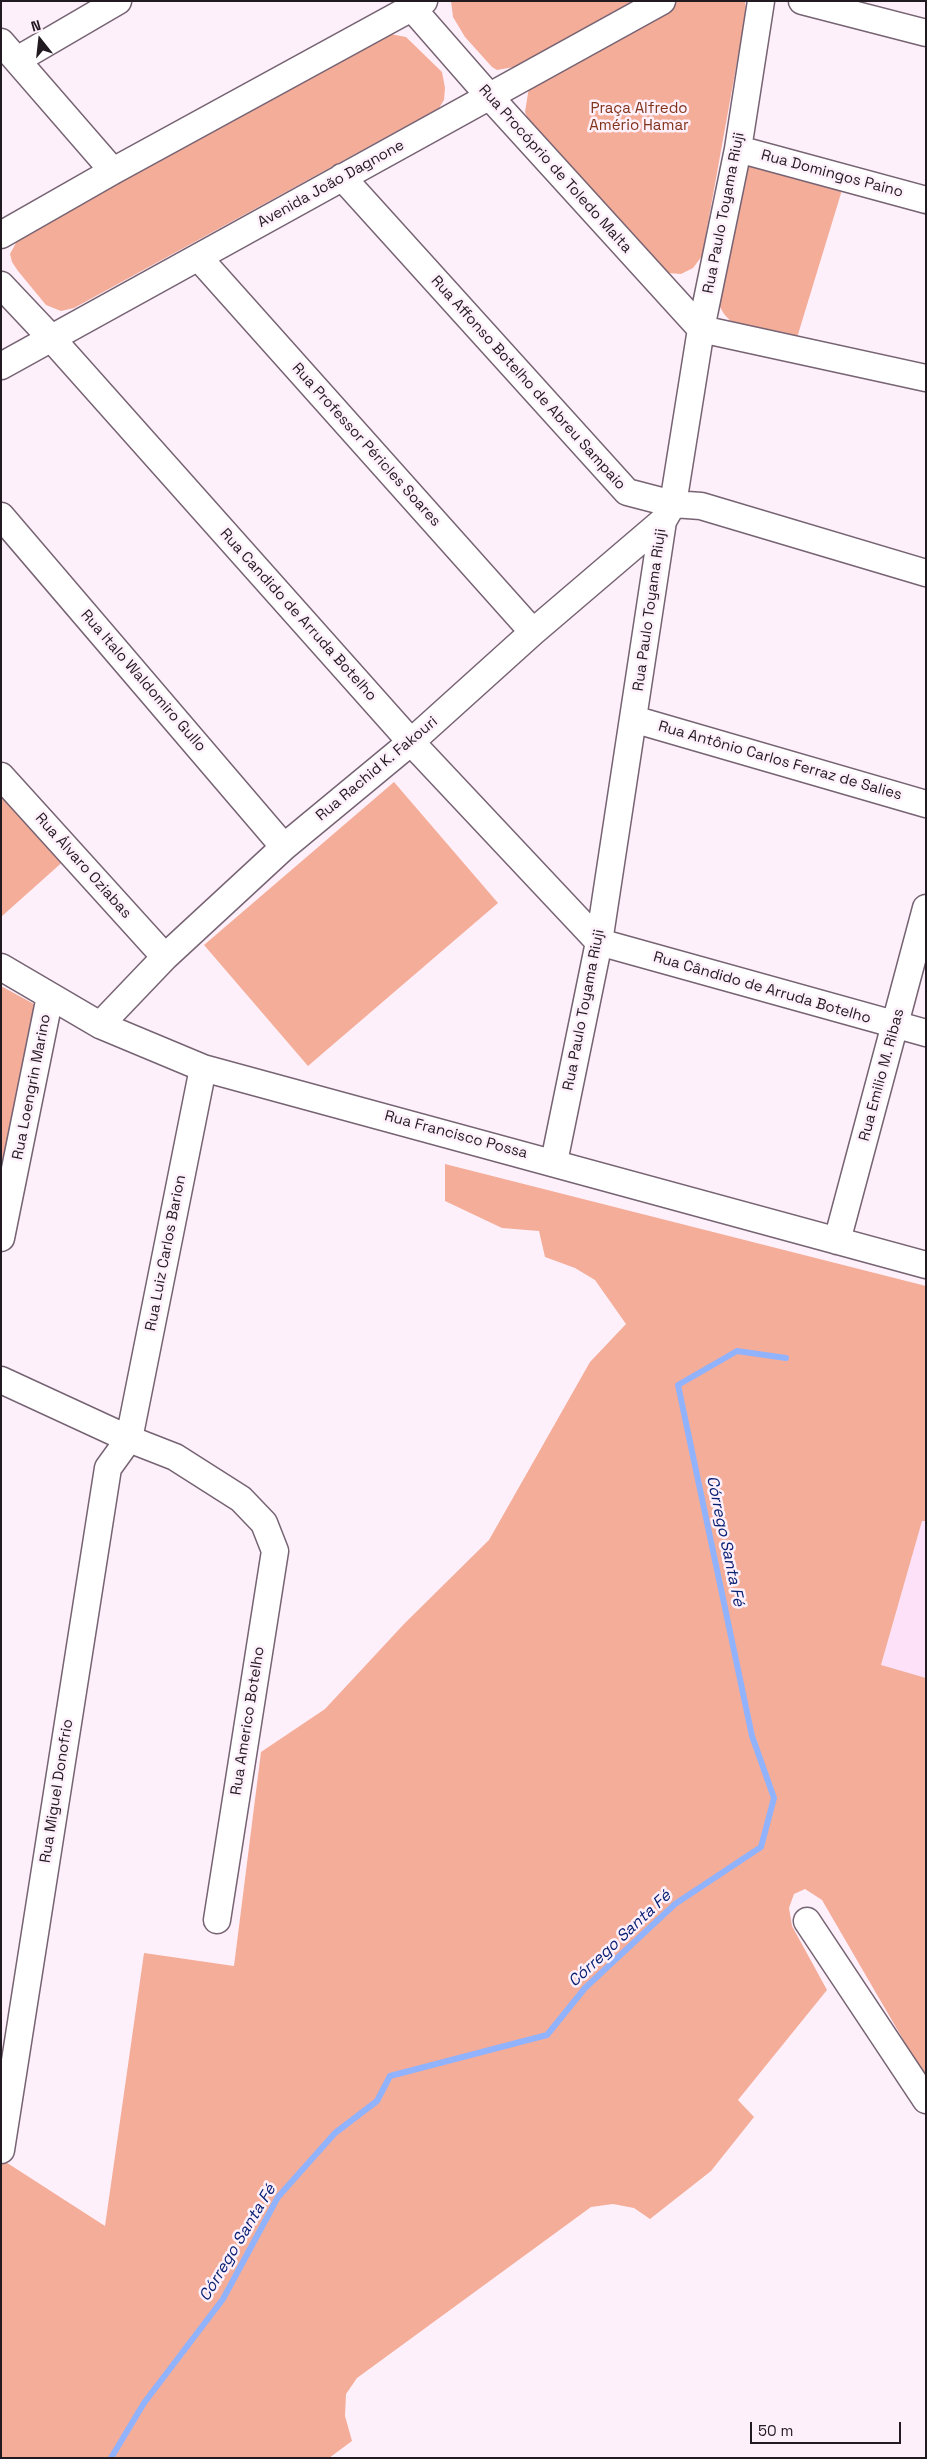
<!DOCTYPE html>
<meta charset="utf-8">
<style>
body{margin:0}
#map{position:relative;width:927px;height:2459px;overflow:hidden;background:#fef0fb;font-family:"Space Grotesk",sans-serif}
canvas{display:block}
.frame{position:absolute;inset:0;border:2px solid #221a21;pointer-events:none}
.north{position:absolute;left:15px;top:15px;width:50px;height:50px;-webkit-text-stroke:4px #fef0fb;paint-order:stroke;rotate:344deg;font-size:14px;font-weight:700;line-height:20px;text-align:center;color:#221a21}
.north::after{content:'';display:block;margin:auto;width:18px;height:22px;background:#221a21;clip-path:polygon(50% 0,100% 100%,50% 72%,0 100%)}
.scale{position:absolute;left:750px;top:2422px;width:151px;height:22px;box-sizing:border-box;border:2px solid #221a21;border-top:0;padding-left:6px;font-size:15px;line-height:18px;white-space:nowrap;color:#221a21;-webkit-text-stroke:4px #fef0fb;paint-order:stroke}
</style>
<div id="map">
<canvas width="927" height="2459"></canvas>
<div class="frame"></div>
<div class="north">N</div>
<div class="scale">50 m</div>
</div>
<script>
const context = document.querySelector('canvas').getContext('2d');
context.lineJoin = 'round';
function fillPath(path, color) {
  context.fillStyle = color;
  context.fill(path, 'evenodd');
}
function toPath(rows) {
  const path = new Path2D();
  for (const r of rows) {
    path.moveTo(r[0], r[1]);
    for (let i = 2; i < r.length; i += 2) path.lineTo(r[i], r[i + 1]);
  }
  return path;
}
function strokePath(path, color, width, dash) {
  context.strokeStyle = color;
  context.lineWidth = width;
  context.lineCap = dash ? 'butt' : 'round';
  context.setLineDash(dash || []);
  context.stroke(path);
}
function write(font, color, halo, rows, align = 'center') {
  context.font = font + ' "Space Grotesk",sans-serif';
  context.lineWidth = 5;
  context.setLineDash([]);
  context.textBaseline = 'middle';
  context.strokeStyle = halo;
  context.fillStyle = color;
  for (const [text, x, y, turn = 0] of rows) {
    context.save();
    context.translate(x, y);
    context.rotate((+turn || 0) * Math.PI / 180);
    context.textAlign = isNaN(turn) ? turn : align;
    if (halo) context.strokeText(text, 0, 0);
    context.fillText(text, 0, 0);
    context.restore();
  }
}
fillPath(toPath([
 [922,1520,926,1521,926,1678,881,1666]
]), '#fde1f9');
fillPath(toPath([
 [451,1,633,1,514,67,497,70,492,67,465,37,453,17],
 [674,1,745,1,746,12,702,256,693,268,681,274,668,273,656,266,530,124,525,112,529,87],
 [390,34,406,37,442,72,445,88,444,100,439,108,74,308,61,311,46,305,18,271,12,262,10,254,18,239,24,232],
 [752,165,842,190,796,341,737,328,724,314,716,300,745,169],
 [394,782,498,903,308,1066,204,945],
 [1,786,67,858,1,917],
 [1,986,34,1004,35,1012,1,1193],
 [445,1164,926,1286,926,1521,922,1521,881,1665,926,1678,926,2079,822,1900,805,1889,794,1894,789,1908,792,1926,827,1990,738,2100,754,2117,711,2171,650,2219,634,2208,613,2204,591,2207,357,2378,346,2394,345,2416,352,2441,329,2458,1,2458,1,2159,105,2226,144,1953,234,1966,261,1752,325,1709,404,1624,489,1540,590,1362,626,1324,595,1280,575,1268,545,1257,539,1231,502,1228,445,1201]
]), '#f4ad98');
strokePath(toPath([
 [111,2458,144,2403,223,2299,278,2197,335,2133,377,2101,390,2076,547,2035,585,1988,675,1904,761,1847,774,1798,752,1736,678,1385,737,1351,786,1358]
]), '#91b3fd', 6);
const minor = toPath([
 [802,1,926,33],
 [412,8,489,96,701,329,926,378],
 [1,42,113,171],
 [17,60,118,1],
 [738,149,926,200],
 [342,177,627,492,673,504,701,506,926,573],
 [1,235,113,171,424,1],
 [199,258,533,632],
 [1,285,52,339,411,742,599,942,926,1033],
 [1,366,662,1],
 [1,516,284,847],
 [633,719,926,804],
 [1,776,165,957],
 [1,967,100,1025,203,1068,926,1265],
 [100,1025,165,957,284,847,411,742,533,632,663,521],
 [554,1162,599,942,663,521,673,504,701,329,738,149,761,1],
 [1,1238,50,996],
 [837,1241,926,908],
 [1,1380,129,1439,175,1457,241,1499,264,1523,275,1551,217,1920],
 [807,1921,926,2100],
 [1,2150,108,1468,129,1439,203,1068]
]);
strokePath(minor, '#766373', 29);
strokePath(minor, '#fff', 26);
write('15px', '#81331a', '#fef0fb', [
 ["Praça Alfredo",639,109],
 ["Amério Hamar",639,126]
]);
write('15px', '#221a21', '#fef0fb', [
 ["Rua Procóprio de Toledo Malta",555,169,48],
 ["Rua Domingos Paino",832,174,15],
 ["Avenida João Dagnone",331,184,-29],
 ["Rua Paulo Toyama Riuji",724,213,-79],
 ["Rua Affonso Botelho de Abreu Sampaio",528,383,48],
 ["Rua Professor Péricles Soares",366,445,48],
 ["Rua Paulo Toyama Riuji",650,610,-82],
 ["Rua Candido de Arruda Botelho",298,615,48],
 ["Rua Italo Waldomiro Gullo",143,681,49],
 ["Rua Antônio Carlos Ferraz de Salies",780,761,16],
 ["Rua Rachid K. Fakouri",377,769,-40],
 ["Rua Álvaro Oziabas",83,866,48],
 ["Rua Cândido de Arruda Botelho",762,988,16],
 ["Rua Paulo Toyama Riuji",584,1010,-79],
 ["Rua Emilio M. Ribas",882,1075,-75],
 ["Rua Loengrin Marino",32,1087,-79],
 ["Rua Francisco Possa",456,1135,15],
 ["Rua Luiz Carlos Barion",166,1253,-79],
 ["Rua Americo Botelho",248,1721,-81],
 ["Rua Miguel Donofrio",57,1791,-81]
]);
write('italic 16px', '#082173', '#fef0fb', [
 ["Córrego Santa Fé",725,1541,78],
 ["Córrego Santa Fé",620,1939,-43],
 ["Córrego Santa Fé",238,2243,-59]
]);
</script>
